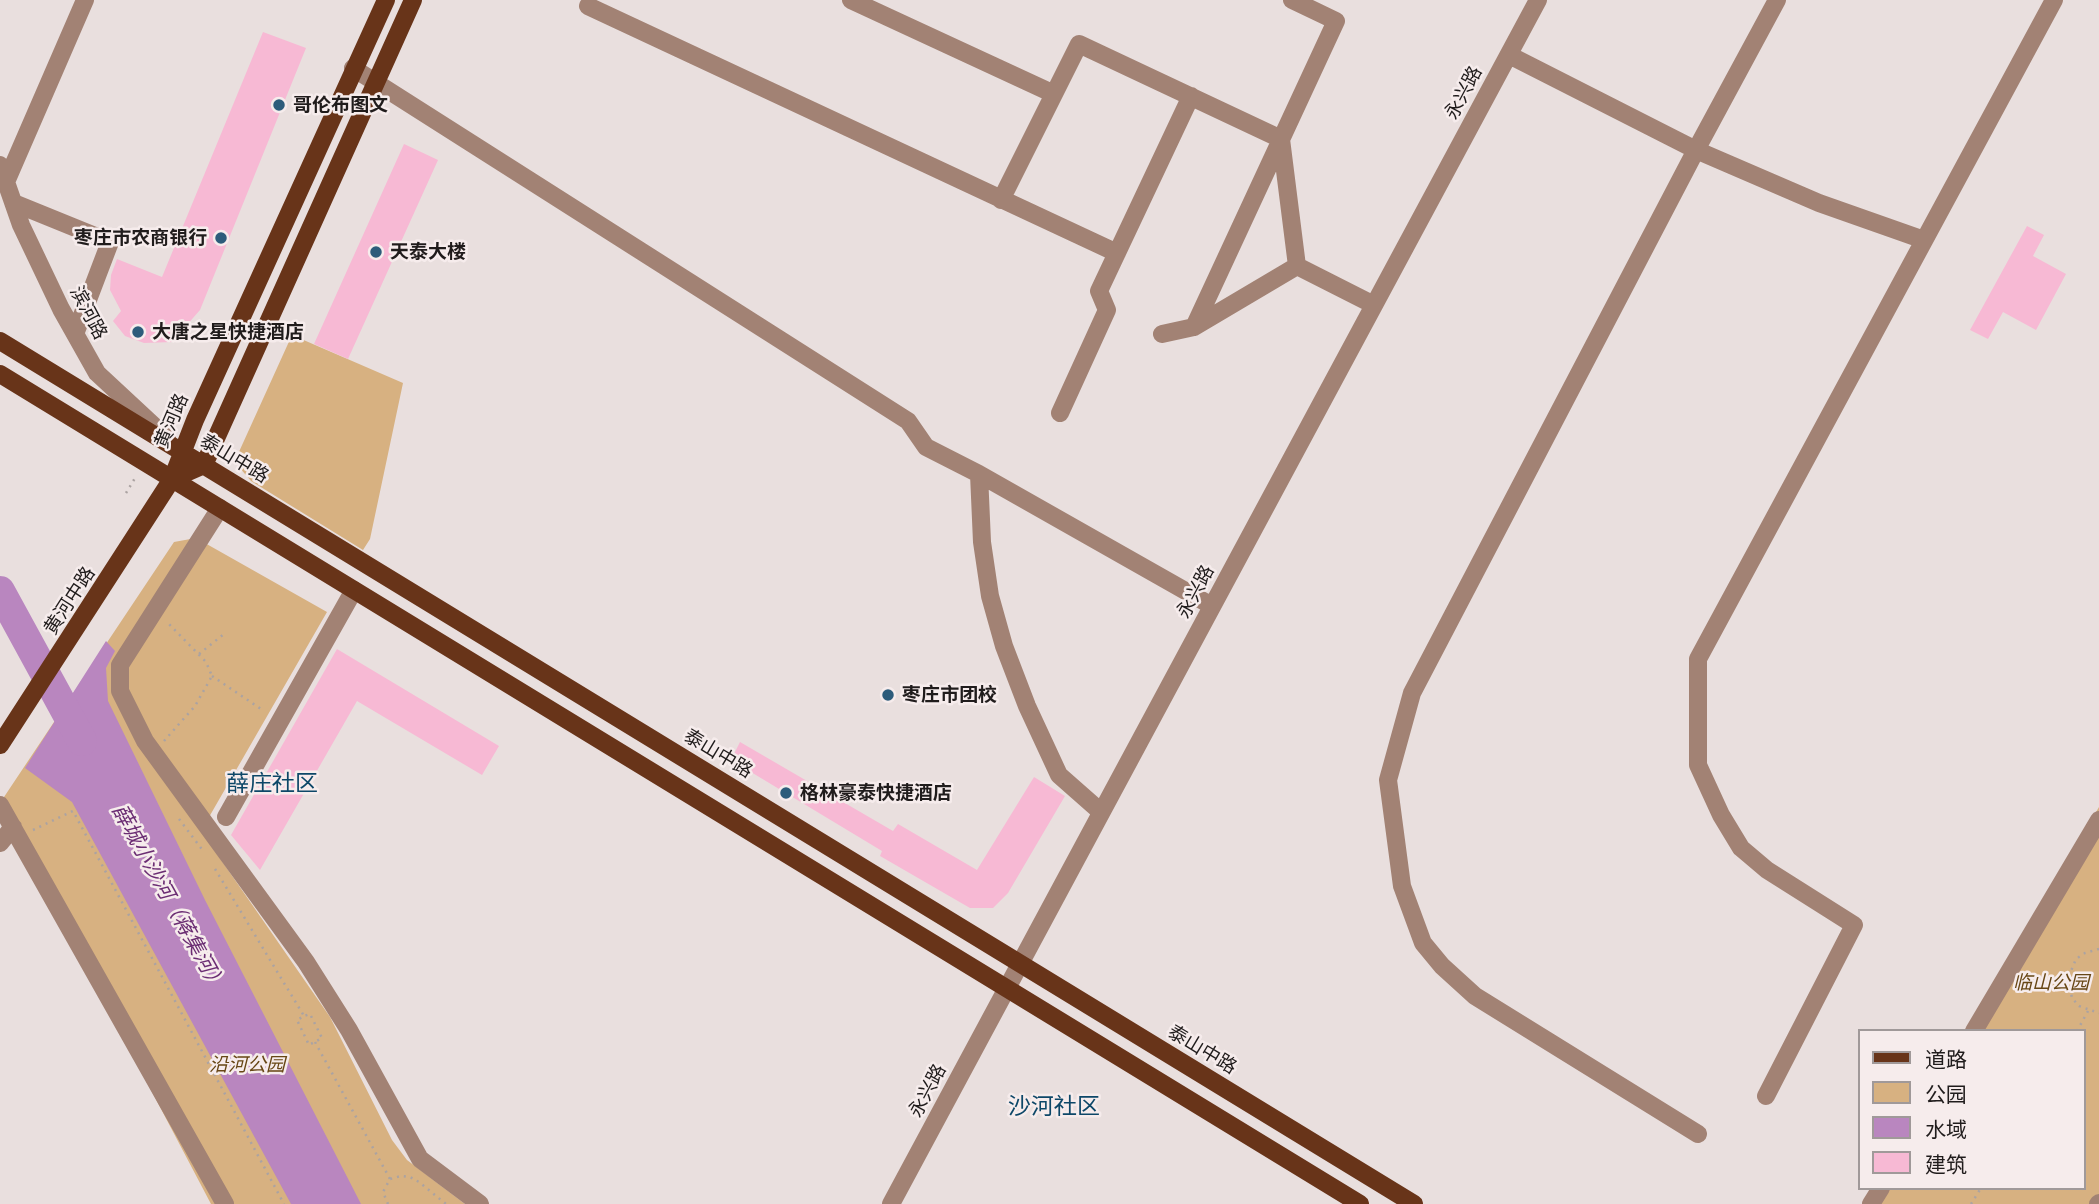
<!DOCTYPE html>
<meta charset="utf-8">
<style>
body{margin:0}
#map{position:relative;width:2099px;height:1204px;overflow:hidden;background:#e9dfde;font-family:Literata,"Noto Sans SC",serif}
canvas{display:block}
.legend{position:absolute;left:1858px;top:1029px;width:228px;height:161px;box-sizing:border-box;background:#f6ecec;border:2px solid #a09999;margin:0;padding:9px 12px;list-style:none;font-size:21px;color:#201c1c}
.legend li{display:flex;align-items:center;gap:14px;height:35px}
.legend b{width:35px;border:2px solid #a09999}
</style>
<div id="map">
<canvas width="2099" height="1204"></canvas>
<ul class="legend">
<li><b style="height:9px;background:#683419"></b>道路</li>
<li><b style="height:19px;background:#d7b181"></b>公园</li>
<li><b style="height:19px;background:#b986bf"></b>水域</li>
<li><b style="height:19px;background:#f7b9d4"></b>建筑</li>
</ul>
</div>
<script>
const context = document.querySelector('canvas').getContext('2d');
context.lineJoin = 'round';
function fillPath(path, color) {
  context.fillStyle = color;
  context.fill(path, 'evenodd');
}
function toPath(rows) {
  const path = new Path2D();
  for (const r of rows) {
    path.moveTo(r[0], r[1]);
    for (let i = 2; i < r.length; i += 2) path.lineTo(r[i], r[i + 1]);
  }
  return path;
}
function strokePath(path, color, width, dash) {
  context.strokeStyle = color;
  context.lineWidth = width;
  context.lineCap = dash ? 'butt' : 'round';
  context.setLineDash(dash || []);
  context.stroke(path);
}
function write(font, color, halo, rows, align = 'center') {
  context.font = font + ' Literata,"Noto Sans SC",serif';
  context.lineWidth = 5;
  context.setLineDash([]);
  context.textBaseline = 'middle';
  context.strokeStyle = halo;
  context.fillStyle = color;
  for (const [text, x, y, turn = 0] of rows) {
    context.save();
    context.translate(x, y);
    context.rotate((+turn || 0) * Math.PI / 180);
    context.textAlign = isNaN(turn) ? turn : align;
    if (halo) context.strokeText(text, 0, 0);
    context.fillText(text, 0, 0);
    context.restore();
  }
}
fillPath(toPath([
 [292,335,403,383,370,539,363,550,251,481,239,467,238,454],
 [196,538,327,612,201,831,330,1017,392,1140,407,1160,465,1204,211,1204,0,803,174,542],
 [2099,807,2099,1204,1864,1204,1874,1188,2083,1188,2083,1031,1967,1031]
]), '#d7b181');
fillPath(toPath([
 [106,641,115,651,106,668,108,701,205,900,361,1204,291,1204,72,802,25,768]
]), '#b986bf');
strokePath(toPath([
 [0,591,82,741]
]), '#b986bf', 30);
fillPath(toPath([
 [263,32,306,48,200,310,186,326,170,330,172,342,144,343,125,336,113,321,121,311,110,290,111,275,117,259,162,277],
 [404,144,438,160,348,359,314,344],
 [2027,226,2044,235,2033,256,2066,274,2036,330,2003,312,1988,339,1970,330],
 [337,649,499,746,482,775,357,701,260,870,231,835],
 [740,742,893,831,898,824,977,870,1034,777,1065,796,1008,893,993,908,970,908,880,856,882,851,731,760]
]), '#f7b9d4');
strokePath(toPath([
 [171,418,177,409],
 [126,493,135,478],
 [199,654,224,634],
 [212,676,261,709],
 [164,741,195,706,212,676,206,662,166,621],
 [179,819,204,852],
 [33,830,73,811,284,1204],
 [215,869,304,1016,297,1020,309,1045,322,1038,310,1014,304,1016],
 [2099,949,2085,953,2076,959,2068,978,2072,998,2079,1006,2099,1013],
 [2077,1031,2088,1011],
 [315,1042,390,1179],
 [388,1204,383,1192,390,1179,401,1176,410,1177,419,1182,446,1204],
 [1971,1204,1981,1188]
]), '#aba3a2', 2.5, [2, 5]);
strokePath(toPath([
 [851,0,1054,94],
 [588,6,1117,253],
 [1509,55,1696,150,1819,203,1924,240],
 [353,68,908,421,926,447,979,474],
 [0,165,21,225,61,309,97,373,167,438],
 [6,182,85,0],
 [1001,200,1079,44,1281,139,1297,266],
 [14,203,110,242,75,334],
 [1297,266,1374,305],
 [1194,327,1336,21,1292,0],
 [1162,334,1194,327,1297,266],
 [1060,413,1107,310,1099,291,1191,96],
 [220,508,120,665,120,691,145,741,306,962,349,1030,420,1159,480,1204],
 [0,805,225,1204],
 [1101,812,1059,775,1027,706,1004,646,990,596,982,542,979,474,1212,606],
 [226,817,354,590],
 [0,843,13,827],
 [1974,1031,2099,820],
 [1766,1096,1854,925,1767,870,1741,848,1721,815,1698,765,1698,659,2054,0],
 [1698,1134,1475,996,1442,966,1423,943,1402,886,1388,780,1412,693,1696,150,1777,0],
 [891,1204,1538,0],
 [1871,1204,1881,1188],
 [2098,1204,2099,1203]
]), '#a28274', 18);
strokePath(toPath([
 [0,341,1414,1204],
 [0,374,1360,1204],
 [172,479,204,465,413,0],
 [0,745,172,479,195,420,386,0]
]), '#683419', 18);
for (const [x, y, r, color] of [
 [279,105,7,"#2d5c7b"],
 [221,238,7,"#2d5c7b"],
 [376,252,7,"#2d5c7b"],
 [138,332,7,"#2d5c7b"],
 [888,695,7,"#2d5c7b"],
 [786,793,7,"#2d5c7b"]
]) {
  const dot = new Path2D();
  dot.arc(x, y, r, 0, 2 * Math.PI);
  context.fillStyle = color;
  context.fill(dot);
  strokePath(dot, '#f6ecec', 2.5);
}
write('19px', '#201c1c', '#f6ecec', [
 ["永兴路",1464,93,-62],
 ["滨河路",88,313,62],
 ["黄河路",172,421,-67],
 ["泰山中路",234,459,31],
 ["永兴路",1196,592,-62],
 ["黄河中路",70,601,-57],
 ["泰山中路",718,754,31],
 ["泰山中路",1202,1050,31],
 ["永兴路",928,1091,-62]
]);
write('bold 19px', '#201c1c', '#f6ecec', [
 ["哥伦布图文",293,105],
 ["枣庄市农商银行",207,238,"right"],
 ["天泰大楼",390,252],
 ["大唐之星快捷酒店",152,332],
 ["枣庄市团校",902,695],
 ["格林豪泰快捷酒店",800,793]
], 'left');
write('italic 19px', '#674615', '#f6ecec', [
 ["临山公园",2051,983],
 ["沿河公园",247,1065]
]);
write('italic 21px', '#6b2d73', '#f6ecec', [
 ["薛城小沙河（蒋集河）",168,898,61]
]);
write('23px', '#0d4768', '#f6ecec', [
 ["薛庄社区",272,784],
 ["沙河社区",1054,1107]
]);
</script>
